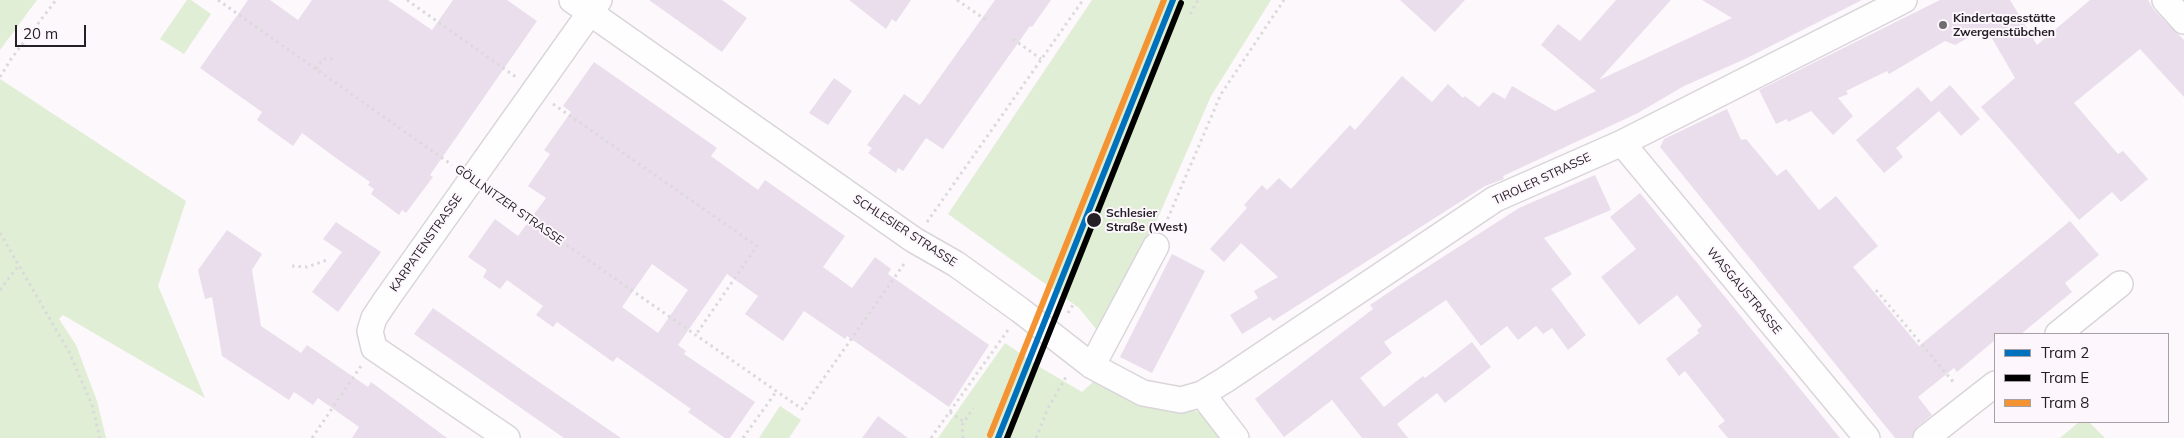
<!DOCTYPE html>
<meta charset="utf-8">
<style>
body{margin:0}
#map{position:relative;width:2184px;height:438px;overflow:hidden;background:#fcf8fc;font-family:Mulish,sans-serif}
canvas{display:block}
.legend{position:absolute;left:1994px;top:333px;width:175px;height:90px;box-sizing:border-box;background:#fdf7fd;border:1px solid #a7a1a7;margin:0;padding:6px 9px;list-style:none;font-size:15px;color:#252025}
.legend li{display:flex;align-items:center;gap:10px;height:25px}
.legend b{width:25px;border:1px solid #a7a1a7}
.scale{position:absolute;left:15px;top:25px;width:71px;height:22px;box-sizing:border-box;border:2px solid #252025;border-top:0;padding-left:6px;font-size:15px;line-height:18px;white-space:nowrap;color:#252025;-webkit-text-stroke:4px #fdf7fd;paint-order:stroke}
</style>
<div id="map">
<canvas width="2184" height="438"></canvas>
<ul class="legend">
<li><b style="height:6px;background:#0071bc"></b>Tram 2</li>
<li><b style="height:6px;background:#000"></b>Tram E</li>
<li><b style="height:6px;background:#f49332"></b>Tram 8</li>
</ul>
<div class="scale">20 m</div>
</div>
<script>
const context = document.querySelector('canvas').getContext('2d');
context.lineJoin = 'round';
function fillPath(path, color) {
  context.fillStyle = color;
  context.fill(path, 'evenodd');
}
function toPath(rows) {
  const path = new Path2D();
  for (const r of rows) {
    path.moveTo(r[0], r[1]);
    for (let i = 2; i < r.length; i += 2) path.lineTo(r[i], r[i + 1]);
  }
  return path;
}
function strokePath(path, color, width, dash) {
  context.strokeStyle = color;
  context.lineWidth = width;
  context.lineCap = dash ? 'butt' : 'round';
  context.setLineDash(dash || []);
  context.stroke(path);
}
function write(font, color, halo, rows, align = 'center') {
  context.font = font + ' Mulish,sans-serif';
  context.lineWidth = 4;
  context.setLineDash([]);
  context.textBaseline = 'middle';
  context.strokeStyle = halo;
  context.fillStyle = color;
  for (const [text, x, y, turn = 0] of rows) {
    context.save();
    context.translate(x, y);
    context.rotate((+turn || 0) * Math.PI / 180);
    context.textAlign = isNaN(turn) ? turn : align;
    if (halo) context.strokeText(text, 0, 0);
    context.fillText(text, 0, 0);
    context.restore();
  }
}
fillPath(toPath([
 [0,0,37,0,0,50],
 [187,0,191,0,211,14,184,54,160,39],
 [1092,0,1271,0,1211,96,1146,245,1100,334,1079,308,948,214],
 [0,79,186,201,158,286,205,398,63,315,59,319,76,345,97,401,106,438,0,438],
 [1005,343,1043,369,1082,392,1095,380,1143,407,1190,408,1202,414,1222,438,938,438],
 [780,406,801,420,789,438,759,438],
 [2079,422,2089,422,2105,438,2060,438]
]), '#dfeed4');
fillPath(toPath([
 [248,0,270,0,298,20,312,0,388,0,432,30,453,0,507,0,537,21,430,175,433,177,406,213,402,210,399,215,371,194,374,189,368,185,370,182,336,158,302,133,293,146,257,120,262,112,200,68],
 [649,0,722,0,747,18,722,52],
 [849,0,911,0,896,22,892,19,886,29],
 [995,0,1051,0,1032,27,1030,26,943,149,926,138,903,171,898,168,896,173,868,153,872,148,867,145,904,94,920,105],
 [1400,0,1465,0,1435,32],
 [1616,0,1671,0,1599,80,1732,18,1702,0,1862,0,1745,59,1684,86,1638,113,1503,176,1504,179,1485,186,1273,321,1270,317,1242,334,1230,315,1258,298,1254,291,1278,277,1241,243,1224,262,1210,249,1247,208,1244,205,1262,185,1267,190,1279,178,1291,189,1350,125,1355,130,1402,76,1432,102,1448,84,1463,98,1465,96,1479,107,1493,92,1505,99,1512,86,1555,111,1596,91,1541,45,1558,24,1580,41],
 [1940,0,2010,0,2037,45,2090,0,2148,0,2154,10,2184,40,2184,97,2140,49,2074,103,2118,154,2123,151,2148,179,2121,202,2112,192,2079,220,1981,107,2015,78,1986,28,1955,45,1945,41,1889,74,1887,71,1846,91,1848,94,1838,98,1853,116,1833,135,1811,111,1788,122,1787,119,1776,124,1759,90],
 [594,62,717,148,711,156,758,190,765,180,845,236,823,267,852,288,875,257,891,269,888,274,989,345,949,407,847,336,845,339,804,311,783,341,745,314,758,296,727,274,678,345,686,351,684,354,755,402,730,438,725,438,688,412,691,409,617,357,613,362,557,322,553,327,536,315,543,306,507,280,500,289,483,277,487,270,468,257,495,219,518,236,546,198,528,186,550,154,544,150,571,112,563,106],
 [652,264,688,290,658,333,622,307],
 [834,78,852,91,828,125,809,113],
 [1950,85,1980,119,1961,136,1931,102],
 [1918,87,1939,111,1896,148,1903,157,1884,173,1856,140],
 [1727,109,1741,140,1746,139,1777,176,1786,169,1819,210,1836,196,1878,246,1853,267,1919,346,2070,221,2099,255,2065,283,2072,292,2021,334,1995,334,1995,340,1957,372,1954,368,1918,397,1932,415,1917,427,1912,438,1895,438,1660,147,1664,139],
 [1595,175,1611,210,1544,238,1572,274,1551,289,1586,335,1568,350,1552,328,1543,334,1536,326,1518,340,1507,326,1481,346,1446,300,1384,342,1392,353,1360,378,1384,407,1423,376,1425,378,1472,342,1491,367,1445,403,1437,393,1397,424,1408,438,1362,438,1332,400,1284,437,1255,399,1373,309,1370,305,1404,282,1519,208],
 [1640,193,1801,390,1840,438,1728,438,1718,426,1725,421,1685,371,1679,376,1666,359,1699,333,1697,330,1702,326,1677,295,1639,325,1601,277,1636,249,1610,217],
 [336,222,381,252,338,312,312,292,342,252,323,239],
 [227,230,262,254,252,270,261,326,301,353,307,345,368,387,371,382,447,438,352,438,359,427,318,398,313,405,294,392,289,400,222,356,212,297,205,299,198,270],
 [1172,254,1205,271,1152,373,1120,357],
 [433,308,539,382,621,438,564,438,465,369,414,334],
 [878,416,908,438,862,438]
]), '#eadeec');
const minor = toPath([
 [572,0,914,240,956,264,1020,310,1092,366,1143,393,1181,400,1202,394,1225,380,1495,199,1622,143,1904,0],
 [2165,0,2184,21],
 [1622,143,1867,438],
 [2058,334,2120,284],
 [1092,366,1156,246],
 [1202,394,1236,438],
 [507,438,374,348,370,331,374,318,386,300,599,0],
 [1926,438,1995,384]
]);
strokePath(minor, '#d9d5d9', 28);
strokePath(toPath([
 [218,0,452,165],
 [407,0,516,77],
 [957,0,989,22],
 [1190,14,1198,0],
 [1013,39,1041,59],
 [316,69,323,59,335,59],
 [0,77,11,59,56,0],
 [553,104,757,246,695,336],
 [492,193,802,409,904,264],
 [927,222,1083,0],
 [1165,225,1221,94,1284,0],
 [0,233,69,352,92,405,100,438],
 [292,266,307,267,327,260],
 [0,290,19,265],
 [1876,290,1955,384],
 [1045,296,1049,284],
 [1068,313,1074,303],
 [950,412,964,422],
 [312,438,361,366],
 [743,438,776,392],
 [931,438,1008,330],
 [963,438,962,425,973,408],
 [1036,438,1048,408,1066,377]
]), '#dbdadb', 3, [2.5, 4]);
strokePath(minor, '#fffeff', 25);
strokePath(toPath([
 [998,438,1173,0]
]), '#0071bc', 6);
strokePath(toPath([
 [1007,438,1181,3]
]), '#000', 6);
strokePath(toPath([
 [990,435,1164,0]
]), '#f49332', 6);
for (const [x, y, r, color] of [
 [1943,25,5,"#706c70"],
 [1094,220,8,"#252025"]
]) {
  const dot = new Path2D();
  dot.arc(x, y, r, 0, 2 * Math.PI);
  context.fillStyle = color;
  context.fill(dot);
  strokePath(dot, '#fdf7fd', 2);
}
write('bold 12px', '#252025', '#fdf7fd', [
 ["Kindertagesstätte",1953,18],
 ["Zwergenstübchen",1953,32]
], 'left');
write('12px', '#252025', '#fdf7fd', [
 ["TIROLER STRASSE",1542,179,-25],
 ["GÖLLNITZER STRASSE",509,205,35],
 ["SCHLESIER STRASSE",905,231,33],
 ["KARPATENSTRASSE",426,243,-55],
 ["WASGAUSTRASSE",1744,291,50]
]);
write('bold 12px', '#252025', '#fdf7fd', [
 ["Schlesier",1106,213],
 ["Straße (West)",1106,227]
], 'left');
</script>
